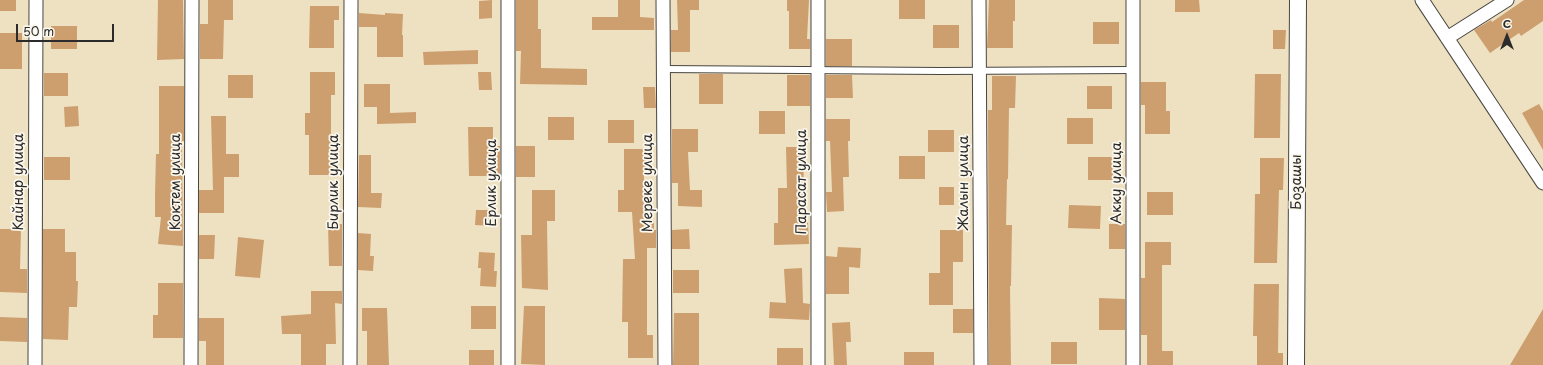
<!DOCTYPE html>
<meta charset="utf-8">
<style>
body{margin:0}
#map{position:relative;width:1543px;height:365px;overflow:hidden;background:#ede1c1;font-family:"Playpen Sans",sans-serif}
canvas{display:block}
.north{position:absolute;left:1487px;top:16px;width:40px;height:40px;-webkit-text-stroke:3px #fbf7ec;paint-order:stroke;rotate:0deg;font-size:11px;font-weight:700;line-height:16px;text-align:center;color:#2b2b2b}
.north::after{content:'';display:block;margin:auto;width:14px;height:18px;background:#2b2b2b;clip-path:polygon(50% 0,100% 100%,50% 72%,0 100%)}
.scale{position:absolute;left:16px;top:24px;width:98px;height:18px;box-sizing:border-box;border:2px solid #2b2b2b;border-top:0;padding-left:5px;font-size:12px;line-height:14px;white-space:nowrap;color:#2b2b2b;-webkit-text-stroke:3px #fbf7ec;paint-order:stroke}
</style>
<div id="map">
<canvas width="1543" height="365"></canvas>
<div class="north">С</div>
<div class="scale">50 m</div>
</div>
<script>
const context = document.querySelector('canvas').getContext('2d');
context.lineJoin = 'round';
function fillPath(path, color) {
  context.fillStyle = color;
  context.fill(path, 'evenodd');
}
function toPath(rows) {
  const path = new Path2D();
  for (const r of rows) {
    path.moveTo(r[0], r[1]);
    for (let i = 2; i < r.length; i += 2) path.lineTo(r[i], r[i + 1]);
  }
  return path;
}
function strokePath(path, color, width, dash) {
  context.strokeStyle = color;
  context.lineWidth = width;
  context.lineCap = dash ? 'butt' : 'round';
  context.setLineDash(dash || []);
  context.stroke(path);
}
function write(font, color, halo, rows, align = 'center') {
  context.font = font + ' "Playpen Sans",sans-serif';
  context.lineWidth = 3.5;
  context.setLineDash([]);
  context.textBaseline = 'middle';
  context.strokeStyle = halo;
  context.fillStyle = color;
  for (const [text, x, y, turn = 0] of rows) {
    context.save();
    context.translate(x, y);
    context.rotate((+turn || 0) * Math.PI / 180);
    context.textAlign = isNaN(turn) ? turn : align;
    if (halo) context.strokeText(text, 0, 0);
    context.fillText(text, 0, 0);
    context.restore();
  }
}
fillPath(toPath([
 [0,0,16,0,16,11,0,11],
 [158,0,183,0,184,59,157,60],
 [208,0,233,0,233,20,224,20,223,59,200,59,200,24,208,24],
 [492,0,492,18,479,19,479,1],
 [516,0,538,0,538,29,541,29,541,68,587,69,587,85,520,84,521,51,516,51],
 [618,0,640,0,640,17,654,18,654,30,592,30,592,17,618,17],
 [677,0,699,0,699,10,690,10,690,52,671,52,671,30,678,30],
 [787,0,809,0,807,39,810,39,810,49,789,49,789,11,787,11],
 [899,0,925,0,925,19,899,19],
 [989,0,1015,0,1015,21,1013,21,1013,48,987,48],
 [1175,0,1199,0,1200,12,1175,12],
 [1524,0,1543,0,1543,21,1521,36,1519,33,1490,53,1474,30,1491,20,1492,22],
 [310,6,339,6,339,20,334,20,334,48,309,48],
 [359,13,385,15,385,13,403,14,402,35,403,35,403,57,377,57,377,27,359,27],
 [1093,22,1119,22,1119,44,1093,44],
 [933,25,959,25,959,48,933,48],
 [51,26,77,26,77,49,51,49],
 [1273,30,1286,30,1285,49,1273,49],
 [0,33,22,33,22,69,0,69],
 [826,39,852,39,852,66,826,66],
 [478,50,478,64,424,65,423,52],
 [310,72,335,72,335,95,331,95,331,152,335,152,335,175,309,175,309,135,305,135,305,113,310,113],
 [478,72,491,72,492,90,479,90],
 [44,73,68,73,68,96,44,96],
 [699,74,723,74,723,104,699,104],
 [1255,74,1281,74,1280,138,1254,138],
 [228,75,253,75,253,98,228,98],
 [787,75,810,75,810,106,787,106],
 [826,75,852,75,853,98,826,98],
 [992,76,1016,76,1015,108,1009,108,1008,179,1007,179,1006,225,1012,225,1011,286,1010,286,1011,365,989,365,988,110,992,110],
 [1141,82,1166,82,1166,111,1170,111,1170,134,1145,134,1145,105,1141,105],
 [364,84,390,84,390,113,416,112,416,123,377,124,377,107,364,107],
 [159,86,184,86,184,141,182,141,183,246,158,244,161,217,155,217,155,195,156,154,159,154],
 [1087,86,1112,86,1112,109,1087,109],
 [643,87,655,87,656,108,644,108],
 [1539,104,1543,111,1543,150,1522,113],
 [78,106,79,126,65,127,64,107],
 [759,111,785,111,785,134,759,134],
 [211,116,226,116,226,154,239,154,239,177,224,177,224,213,199,213,199,190,213,190],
 [548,117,574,117,574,140,548,140],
 [1067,118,1093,118,1093,144,1067,144],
 [826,119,850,119,850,141,848,141,849,177,843,177,844,211,827,212,826,192,832,192,830,141,826,141],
 [608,120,634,120,634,143,608,143],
 [468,127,493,127,493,146,500,146,500,176,469,176],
 [672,129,698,129,698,152,688,152,690,190,702,190,702,207,678,206,678,183,672,183],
 [928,130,954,130,954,152,928,152],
 [516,146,535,146,535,177,516,177],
 [786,147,804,147,803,222,808,222,809,244,774,245,774,223,778,223,778,188,787,188],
 [624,149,650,149,650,171,644,171,644,221,654,220,654,230,656,230,656,248,647,248,647,335,653,335,653,358,628,358,628,322,622,322,623,259,635,259,632,212,618,212,618,190,624,190],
 [359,155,371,155,371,193,382,193,381,208,358,207],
 [899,156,925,156,925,179,899,179],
 [44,157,70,157,70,180,44,180],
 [1088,157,1113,157,1113,180,1088,180],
 [1260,158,1284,158,1283,190,1279,190,1277,263,1254,263,1255,194,1260,194],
 [939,187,954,187,954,205,939,205],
 [532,190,555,190,555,221,547,221,548,290,522,288,521,235,532,235],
 [1147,192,1173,192,1173,215,1147,215],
 [1069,205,1101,206,1100,229,1068,228],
 [476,210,492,210,491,226,475,225],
 [328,224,342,224,342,266,329,266],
 [1109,224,1125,224,1125,249,1109,249],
 [0,229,21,229,20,269,27,269,27,293,0,292],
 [43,229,65,229,65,252,76,252,76,281,78,281,77,307,69,307,68,340,43,339],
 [689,229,690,249,672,249,672,230],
 [940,230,963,230,963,262,953,262,953,305,929,305,929,273,940,273],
 [358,233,371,234,370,256,374,256,373,271,358,270],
 [199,235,215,235,214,259,199,259],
 [238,237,264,240,260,278,235,276],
 [1145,242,1171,242,1171,265,1162,265,1162,351,1173,351,1173,365,1147,365,1147,335,1141,335,1141,278,1145,278],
 [838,247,861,248,860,268,849,267,849,294,826,294,826,256,837,257],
 [479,252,495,253,494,271,497,271,496,287,480,286,481,268,478,268],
 [802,268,803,303,810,304,809,320,769,318,770,302,786,303,784,269],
 [673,270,699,270,699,293,673,293],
 [158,283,183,283,183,338,153,338,153,315,158,315],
 [1254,284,1279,284,1278,353,1283,353,1283,365,1257,365,1257,336,1253,336],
 [311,291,342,291,342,304,335,303,336,344,326,344,326,365,301,365,301,334,282,334,281,316,311,314],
 [1099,298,1125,299,1125,330,1099,330],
 [471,306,496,306,496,329,471,329],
 [524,306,545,306,545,365,521,364],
 [362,308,387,308,389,365,367,365,367,331,362,331],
 [953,309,973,309,973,333,953,333],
 [1543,309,1543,365,1510,365],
 [674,313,699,313,699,365,673,365],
 [0,317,27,318,27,342,0,341],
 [199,318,224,318,224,365,206,365,206,341,199,341],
 [850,322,851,342,846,342,847,365,834,365,832,323],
 [1051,342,1077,342,1077,364,1051,364],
 [777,348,803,348,803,365,777,365],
 [469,350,494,350,494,365,469,365],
 [904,352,934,352,934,365,904,365]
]), '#ce9f6e');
const service = toPath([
 [663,69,941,71,1133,70]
]);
const minor = toPath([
 [508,0,508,365],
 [663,0,665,365],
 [818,0,818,365],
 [979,0,981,365],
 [1133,0,1133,365],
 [1422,0,1543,183],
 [1447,38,1507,0],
 [35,365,36,0],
 [191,365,192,0],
 [350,365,351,0]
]);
const tertiary = toPath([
 [1296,365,1298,0]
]);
strokePath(service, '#484642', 8);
strokePath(minor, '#484642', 15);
strokePath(tertiary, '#484642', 18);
strokePath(service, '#fff', 6);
strokePath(minor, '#fff', 13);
strokePath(tertiary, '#fff', 16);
write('14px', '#2b2b2b', '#fbf7ec', [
 ["Кайнар улица",19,182,-90],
 ["Коктем улица",176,182,-90],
 ["Бирлик улица",334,182,-90],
 ["Парасат улица",802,182,-90],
 ["Бозашы",1297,182,-90],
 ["Ерлик улица",492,183,-90],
 ["Мереке улица",648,183,-90],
 ["Жалын улица",964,183,-90],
 ["Акку улица",1117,183,-90]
]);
</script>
